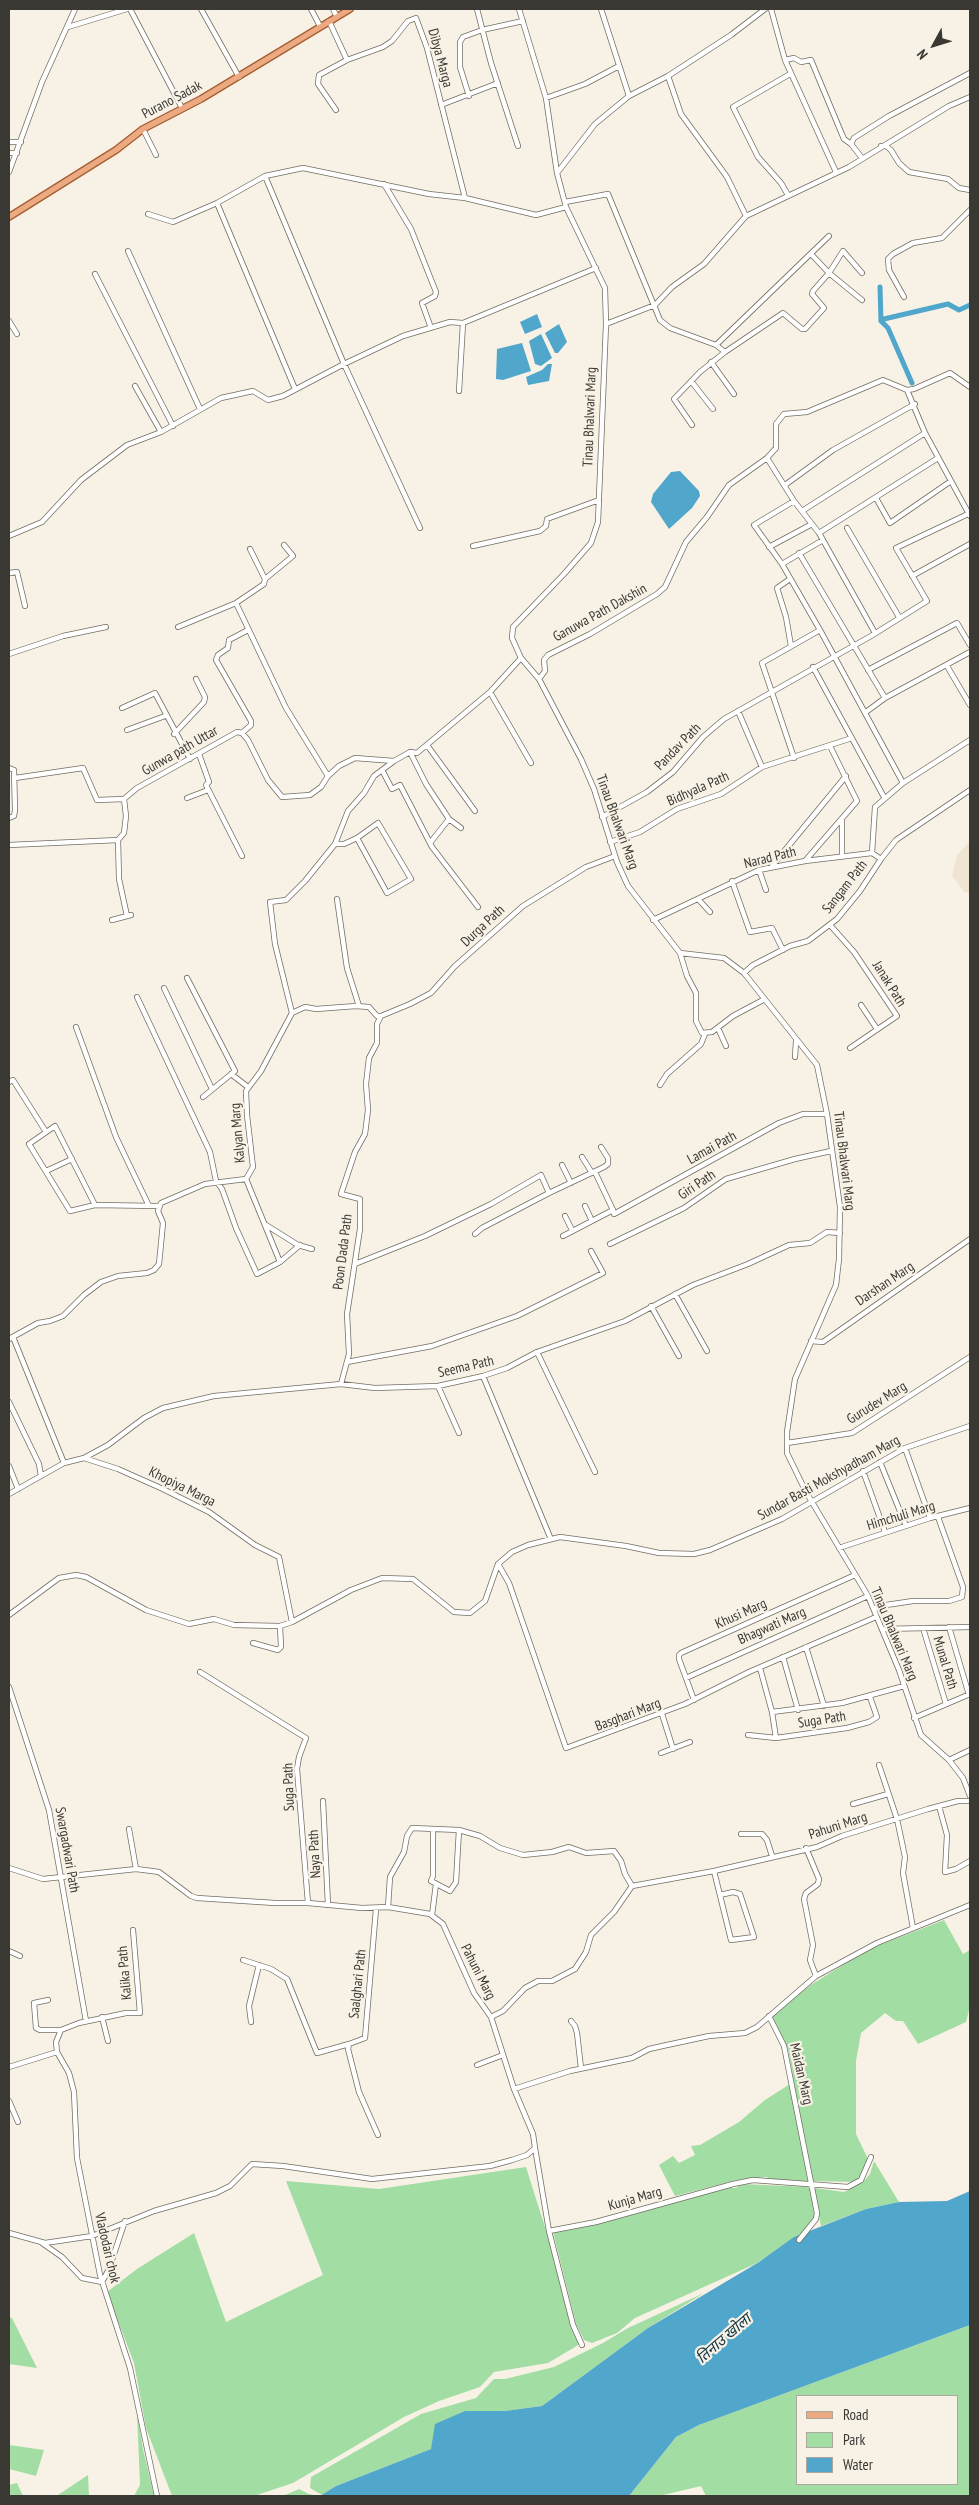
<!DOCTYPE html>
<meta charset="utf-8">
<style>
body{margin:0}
#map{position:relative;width:979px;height:2505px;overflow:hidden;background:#f8f2e6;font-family:"PT Sans Narrow",sans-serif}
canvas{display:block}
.frame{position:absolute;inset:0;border:10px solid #3a3833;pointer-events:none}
.legend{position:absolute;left:796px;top:2395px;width:162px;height:90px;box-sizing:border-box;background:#f8f2e6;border:1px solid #aca89e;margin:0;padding:6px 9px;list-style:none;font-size:15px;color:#3a3833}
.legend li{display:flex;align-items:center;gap:10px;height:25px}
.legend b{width:25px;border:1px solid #aca89e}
.north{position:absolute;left:909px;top:20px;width:50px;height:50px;-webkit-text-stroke:4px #f8f2e6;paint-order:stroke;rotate:231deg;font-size:14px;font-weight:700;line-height:20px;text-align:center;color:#3a3833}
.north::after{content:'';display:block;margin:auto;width:18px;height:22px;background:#3a3833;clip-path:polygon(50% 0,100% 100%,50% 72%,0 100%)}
</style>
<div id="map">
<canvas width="979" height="2505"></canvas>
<div class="frame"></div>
<ul class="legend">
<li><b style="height:6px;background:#ecaa82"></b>Road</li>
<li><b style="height:14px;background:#a2dda4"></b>Park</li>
<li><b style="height:14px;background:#51a6cc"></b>Water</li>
</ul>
<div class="north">N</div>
</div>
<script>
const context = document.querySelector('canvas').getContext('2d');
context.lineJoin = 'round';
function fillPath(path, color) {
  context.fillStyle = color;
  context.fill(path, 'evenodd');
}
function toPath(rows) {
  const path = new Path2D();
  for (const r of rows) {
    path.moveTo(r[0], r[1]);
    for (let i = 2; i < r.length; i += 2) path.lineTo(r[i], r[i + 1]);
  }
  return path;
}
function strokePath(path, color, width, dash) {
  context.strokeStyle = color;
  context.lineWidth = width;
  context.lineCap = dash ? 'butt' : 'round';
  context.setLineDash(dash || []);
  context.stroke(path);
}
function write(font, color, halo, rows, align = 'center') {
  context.font = font + ' "PT Sans Narrow","Noto Sans Devanagari",sans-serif';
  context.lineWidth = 4.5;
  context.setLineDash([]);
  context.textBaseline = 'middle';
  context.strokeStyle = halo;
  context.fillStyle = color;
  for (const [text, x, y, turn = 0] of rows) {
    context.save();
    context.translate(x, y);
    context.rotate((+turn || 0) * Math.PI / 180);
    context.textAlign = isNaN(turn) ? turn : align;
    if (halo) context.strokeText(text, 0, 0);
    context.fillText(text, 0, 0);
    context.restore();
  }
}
fillPath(toPath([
 [970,841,970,893,964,892,952,876,957,855]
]), '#efe5d2');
fillPath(toPath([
 [944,1920,963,1954,970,1950,970,2006,966,2022,918,2044,903,2021,896,2021,885,2013,861,2033,856,2061,856,2134,868,2159,861,2177,855,2182,812,2181,788,2049,772,2016,809,1986,867,1950],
 [790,2084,808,2181,773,2180,766,2177,737,2180,675,2196,659,2165,673,2156,679,2163,695,2155,691,2146,700,2145,739,2122,765,2100],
 [874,2161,899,2202,866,2209,821,2226,814,2188,844,2192,863,2182,870,2174],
 [526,2167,550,2243,570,2324,580,2344,548,2363,494,2372,480,2387,439,2401,404,2417,293,2483,254,2496,172,2496,146,2428,134,2363,107,2292,137,2269,194,2233,226,2322,323,2275,286,2181,379,2189],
 [741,2184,810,2187,815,2215,801,2236,755,2264,635,2318,617,2333,592,2343,584,2340,576,2324,552,2228,595,2223,732,2186,732,2188,736,2188],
 [704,2293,648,2328,542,2406,505,2411,431,2449,336,2486,322,2495,310,2488,311,2477,421,2414,476,2398,494,2379,505,2379,554,2367,603,2343,628,2328],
 [9,2317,12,2318,37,2368,9,2364],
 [970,2325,970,2496,706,2496,701,2486,659,2496,629,2496,676,2437,699,2425],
 [798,2396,958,2396,958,2484,798,2484],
 [137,2413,143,2449,154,2496,134,2496,140,2485],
 [9,2445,44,2450,36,2476,9,2469],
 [88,2475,89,2496,56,2496,58,2495],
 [17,2483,23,2496,9,2496,9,2485],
 [299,2489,309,2494,319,2496,283,2496]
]), '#a2dda4');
fillPath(toPath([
 [537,314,542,327,525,334,520,322],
 [559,324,567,342,558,353,555,353,545,333],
 [541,334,552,358,541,366,535,364,529,341],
 [522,343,531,371,503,380,496,379,497,349],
 [548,364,552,364,549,381,528,385,526,377,542,370],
 [680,471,699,491,700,496,692,508,669,529,651,502,653,494,671,472],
 [970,2191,970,2325,699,2425,676,2437,629,2496,320,2496,336,2486,431,2449,435,2424,465,2411,505,2411,542,2406,648,2328,759,2262,794,2237,866,2209,899,2202,947,2201]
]), '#51a6cc');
strokePath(toPath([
 [880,287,881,321,888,328,912,383],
 [881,321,884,319,948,304,959,310,970,305]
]), '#51a6cc', 5);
const minor = toPath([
 [130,9,182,108],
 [201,9,239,77],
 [311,9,320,26],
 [333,9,337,17],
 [477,9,491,63,518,146],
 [519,9,546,98,557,173,566,207,605,288,606,324,598,522,591,543,564,574,513,627,512,638,521,658,539,679,581,759,594,789,617,862,628,886,680,953,724,958,744,973,817,1065,827,1114,840,1207,839,1259,836,1285,795,1379,787,1432,787,1453,806,1492,868,1596,899,1670,921,1735,949,1760,963,1778,970,1796],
 [601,9,629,96],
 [771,9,785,60,836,172],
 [329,21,347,60],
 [68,27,127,9],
 [785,60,794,58,801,62,811,60,841,132,844,139,851,144],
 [668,76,681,114,727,177,746,216],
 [469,96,460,67,460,42,463,37,482,30,523,21],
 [546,98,585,84,619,66],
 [441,105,498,83],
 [336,110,318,84,319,75,347,60,383,47,392,41,408,21,416,18,427,48,465,198],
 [143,129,156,155],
 [9,142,21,142],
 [881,146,886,146,891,150,899,163,909,172,948,179,959,188,970,190],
 [9,153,17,153],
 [862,158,851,144,854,138,889,116,970,73],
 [9,172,42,82,75,9],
 [557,173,595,124,629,96,668,76,731,35,765,9],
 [265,176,344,364,420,528],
 [384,184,411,229,436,292,435,296,422,303,431,328],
 [788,195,781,183,758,157,733,107,790,74],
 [565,202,608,194,660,320,670,328,716,345,829,236],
 [217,203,295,389],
 [148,214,173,222,217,203,265,176,303,168,429,194,465,198,536,215,566,207],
 [128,251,200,409],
 [811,254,829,273,862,300],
 [95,274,173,426],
 [904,297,889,270,888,259,893,254,913,243,942,238,970,210],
 [9,321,17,334],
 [606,324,655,305,672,287,704,264,746,216,849,167,949,106,970,97],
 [725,352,783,313,802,329,805,329,824,308,812,294,813,291,829,273,843,251,862,273],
 [711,362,734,394],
 [691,381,713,409],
 [135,386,161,432],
 [907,390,925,433,970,516],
 [459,391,463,323],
 [692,425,674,399,700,372,725,352,716,345],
 [767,458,794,501,819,533,875,633],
 [785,485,833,450,915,404],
 [876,498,890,523,951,481],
 [794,501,754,525,782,564,820,630,903,783],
 [802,511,925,433],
 [847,528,899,617],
 [819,533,938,458],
 [9,536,42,522,81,480,127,445,161,432,221,398,253,391,268,400,283,396,344,364,403,336,450,322,463,323,596,268],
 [473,546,540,531,546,526,547,519,599,500],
 [769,547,812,524],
 [799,553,885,698],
 [782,564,823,540],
 [9,573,17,572,25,606],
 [912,576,970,544],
 [265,579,293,556,284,545],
 [790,579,777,588,786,617,791,646],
 [236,603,286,708,328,776],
 [178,627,236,603,264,584,265,579,250,549],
 [9,654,63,636,106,627],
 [947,666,970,705],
 [813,667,884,797],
 [868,670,957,623,970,645],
 [539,679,545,671,544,660,548,655,590,634,657,594,665,587,686,542,707,517,729,485,767,458,776,448,776,424,784,414,807,412,883,380,907,390,914,389,950,373,970,387],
 [490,692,531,763],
 [122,708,155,693,190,759],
 [738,711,762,767],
 [866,712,885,698,970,652],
 [127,730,165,716],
 [242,733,251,725,251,721,216,660,218,655,228,648,229,640,248,630],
 [174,734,204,702,205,697,196,679],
 [427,745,475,811],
 [410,752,426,784,449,819,461,828],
 [199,754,209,782,206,785,242,856],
 [794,758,762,663,820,630],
 [9,768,14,770,15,810,14,816,9,818],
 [382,770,392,789,400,785,432,847,478,907],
 [15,778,83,768,97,800,124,799],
 [187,798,208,790],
 [602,817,647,792,673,772,703,737,724,719,871,636,927,601,896,548,968,514],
 [842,819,842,856],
 [118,840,119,879,127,916],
 [610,842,640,832,677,809,721,794,762,767,852,738],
 [430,843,449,819],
 [335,844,344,844,357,838,378,823,411,879,387,893,357,838],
 [9,845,118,840,124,833,126,816,124,799,137,788,237,732,242,733,248,740,268,780,282,797,310,795,321,787,328,776,339,766,355,758,394,761,410,752,417,753,490,692,521,658],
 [881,859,896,840,970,790],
 [805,861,857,801,830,746],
 [772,866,846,776],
 [759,870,766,890],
 [732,881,750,932,772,928,783,950],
 [337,899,347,968,359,1006],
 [698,899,710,912],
 [112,920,131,915],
 [653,920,759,870,805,861,872,853],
 [830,925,854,952,897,1016,850,1048],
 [680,953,687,976,696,993,696,1021,702,1033,712,1032,733,1016,763,1000],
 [744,973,753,965,790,946,808,941,837,919,860,891,881,859,872,853,875,807,903,783,970,740],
 [187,978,235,1071,203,1097],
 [164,988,212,1089],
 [137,997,210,1152,216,1181,222,1189,236,1228,257,1274,280,1262,246,1179],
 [861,1005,877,1029],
 [292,1013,275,944,270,902,286,900,305,881,335,844,348,811,364,793,374,776,394,761],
 [76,1027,116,1137,149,1206],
 [718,1028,726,1046],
 [795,1057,796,1041],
 [231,1074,248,1087],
 [9,1082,13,1080,46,1132],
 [660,1085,667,1074,701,1044,705,1034],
 [582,1157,592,1173],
 [562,1165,571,1183],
 [46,1171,72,1159],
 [95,1205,55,1126,29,1144,70,1211,95,1205,158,1206],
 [585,1206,592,1221],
 [613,1210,614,1214,779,1123,803,1114,827,1114],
 [565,1216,572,1230],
 [266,1225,298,1245,312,1249],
 [475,1234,482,1228,549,1193],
 [563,1236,613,1210,595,1172],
 [610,1244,684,1208,726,1179,795,1159,831,1151],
 [280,1262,300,1245],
 [355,1264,425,1236,491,1204,541,1175,549,1193,604,1167,608,1164,608,1158,601,1147],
 [675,1294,707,1351],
 [651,1306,679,1356],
 [13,1337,64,1463],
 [9,1339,38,1323,50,1321,63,1316,84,1295,101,1282,118,1276,147,1273,154,1270,159,1264,163,1223,158,1211,161,1203,205,1184,246,1179,253,1167,247,1115,246,1091,261,1071,292,1013,305,1007,316,1009,356,1006,369,1007,377,1016,381,1016],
 [811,1341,823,1342,970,1239],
 [537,1352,595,1472],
 [347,1362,432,1346,517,1316,603,1273,591,1251],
 [483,1376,550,1537],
 [341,1384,349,1354,347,1314,360,1229,360,1199,341,1194,355,1152,365,1134,368,1110,366,1084,369,1058,377,1043,377,1024,381,1016,410,1004,431,993,455,966,523,906,586,867,615,856],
 [438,1386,459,1433],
 [9,1402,39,1464,41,1476],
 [787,1443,852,1433,970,1357],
 [905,1448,930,1518],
 [84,1458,108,1445,144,1418,163,1408,214,1396,341,1384,375,1388,438,1386,483,1376,507,1368,537,1352,625,1321,693,1285,748,1264,789,1245,810,1243,827,1232,840,1233],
 [880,1462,906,1526],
 [9,1466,18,1489],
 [863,1471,885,1532],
 [9,1494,64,1463,84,1458,118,1469,163,1489,209,1512,255,1545,279,1557,292,1622],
 [839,1548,930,1518,970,1508],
 [498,1564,509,1583,566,1748,685,1704,749,1672,876,1617],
 [874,1609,886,1605,913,1601,949,1601,962,1597,963,1587,938,1517],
 [9,1615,59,1578,76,1575,86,1577,146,1610,189,1624,214,1619,234,1625,280,1626,292,1622,351,1590,382,1578,413,1579,454,1612,470,1613,485,1601,498,1564,512,1552,528,1545,560,1537,626,1546,659,1553,694,1554,710,1550,782,1519,905,1448,970,1426],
 [949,1627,969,1695],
 [923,1628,946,1704],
 [883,1629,970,1627],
 [253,1643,278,1650,281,1647,280,1626],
 [806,1647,824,1706],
 [783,1657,798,1710],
 [760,1668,772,1712,842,1703,904,1686],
 [200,1672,306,1738,299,1757,297,1769,308,1903],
 [686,1678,868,1596],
 [9,1687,49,1810,86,2021],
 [694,1700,679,1659,679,1655,681,1653,855,1575],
 [772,1712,776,1738],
 [662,1714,673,1749],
 [914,1718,970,1694],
 [748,1735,776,1738,847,1728,869,1722,877,1717,870,1697],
 [661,1753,690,1742],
 [949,1760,970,1750],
 [879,1765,897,1819,905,1857,903,1873,913,1928],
 [323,1801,328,1905],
 [853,1804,888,1794],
 [939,1806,947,1835,945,1872,956,1869,970,1861],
 [129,1829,136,1869],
 [433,1829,433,1876,431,1881,450,1891,456,1882,459,1830],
 [741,1834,762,1834,767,1840,772,1856],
 [806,1848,819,1879,818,1884,806,1893,804,1899,813,1945,810,1960,816,1976],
 [9,1868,43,1879,136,1869,152,1871,159,1872,191,1896,197,1898,275,1903,308,1903,362,1908,388,1907,430,1914,443,1924,474,1993,491,2017,503,2011,525,1988,538,1981,552,1981,575,1969,586,1952,591,1935,614,1912,632,1886,714,1871,817,1847,842,1836,928,1809,958,1801,970,1801],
 [714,1871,731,1940,754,1937,740,1894,733,1892,720,1895],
 [388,1907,390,1877,404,1852,407,1836,412,1828,459,1830,480,1836,500,1848,523,1855,552,1852,569,1847,586,1853,614,1851,621,1861,625,1874,632,1886],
 [376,1909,365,2038,349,2044,348,2049,359,2092,378,2135],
 [432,1915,436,1884],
 [133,1930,140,2013,126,2013,79,2023,61,2030,56,2042,57,2052,69,2073,74,2092,77,2158,100,2275,130,2368,157,2496],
 [9,1951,20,1956],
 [243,1960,271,1969,287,1979,317,2053,349,2044],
 [48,2000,34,2003,36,2028,40,2030,61,2030],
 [769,2016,784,2046,817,2213,816,2219,799,2240],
 [102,2017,108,2041],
 [491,2017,514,2089],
 [571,2021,575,2026,577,2033,581,2068],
 [251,2022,249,2006,259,1965],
 [477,2065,503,2055],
 [9,2067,57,2052],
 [9,2101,18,2122],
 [535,2148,549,2231,573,2325,582,2345],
 [549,2231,596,2222,733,2184,753,2180,848,2187,861,2180,871,2157],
 [9,2233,45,2243,92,2236,154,2211,216,2193,230,2186,252,2164,283,2166,372,2179,490,2166,512,2160,527,2155,535,2148,533,2134,514,2089,570,2071,632,2058,649,2049,667,2045,709,2036,745,2033,757,2027,816,1976,877,1943,970,1905],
 [42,2243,62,2257,82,2278,102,2282,109,2269,125,2221]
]);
const major = toPath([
 [9,217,116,150,143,129,201,99,350,9]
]);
strokePath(minor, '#726d62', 6);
strokePath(major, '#a55d30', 8);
strokePath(minor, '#fff', 4.5);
strokePath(major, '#ecaa82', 5.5);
write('14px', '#3a3833', '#f8f2e6', [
 ["Dibya Marga",440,58,75],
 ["Purano Sadak",172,100,-28],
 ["Tinau Bhalwari Marg",590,417,-88],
 ["Ganuwa Path Dakshin",600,613,-29],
 ["Pandav Path",678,747,-46],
 ["Gunwa path Uttar",180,751,-30],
 ["Bidhyala Path",698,789,-24],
 ["Tinau Bhalwari Marg",617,822,70],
 ["Narad Path",770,858,-14],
 ["Sangam Path",845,887,-52],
 ["Durga Path",483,926,-43],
 ["Janak Path",889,984,58],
 ["Kalyan Marg",238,1133,-95],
 ["Lamai Path",712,1148,-29],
 ["Tinau Bhalwari Marg",844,1161,83],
 ["Giri Path",697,1185,-34],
 ["Poon Dada Path",343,1252,-83],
 ["Darshan Marg",885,1284,-34],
 ["Seema Path",466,1367,-13],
 ["Gurudev Marg",877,1403,-32],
 ["Sundar Basti Mokshyadham Marg",829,1478,-29],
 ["Khopiya Marga",182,1487,26],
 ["Himchuli Marg",901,1516,-17],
 ["Khusi Marg",741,1614,-24],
 ["Bhagwati Marg",772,1626,-24],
 ["Tinau Bhalwari Marg",894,1634,67],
 ["Munal Path",945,1663,73],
 ["Basghari Marg",628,1715,-21],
 ["Suga Path",822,1720,-9],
 ["Suga Path",289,1787,-92],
 ["Pahuni Marg",838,1826,-18],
 ["Swargadwari Path",67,1850,80],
 ["Naya Path",315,1854,-93],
 ["Pahuni Marg",478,1972,63],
 ["Kalika Path",125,1973,-95],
 ["Saalghari Path",358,1984,-84],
 ["Maidan Marg",801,2074,77],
 ["Kunja Marg",635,2199,-16],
 ["Vladodari chok",107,2248,77]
]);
write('italic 15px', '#0d3445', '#f8f2e6', [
 ["तिनाउ खोला",724,2339,-41]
]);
</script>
